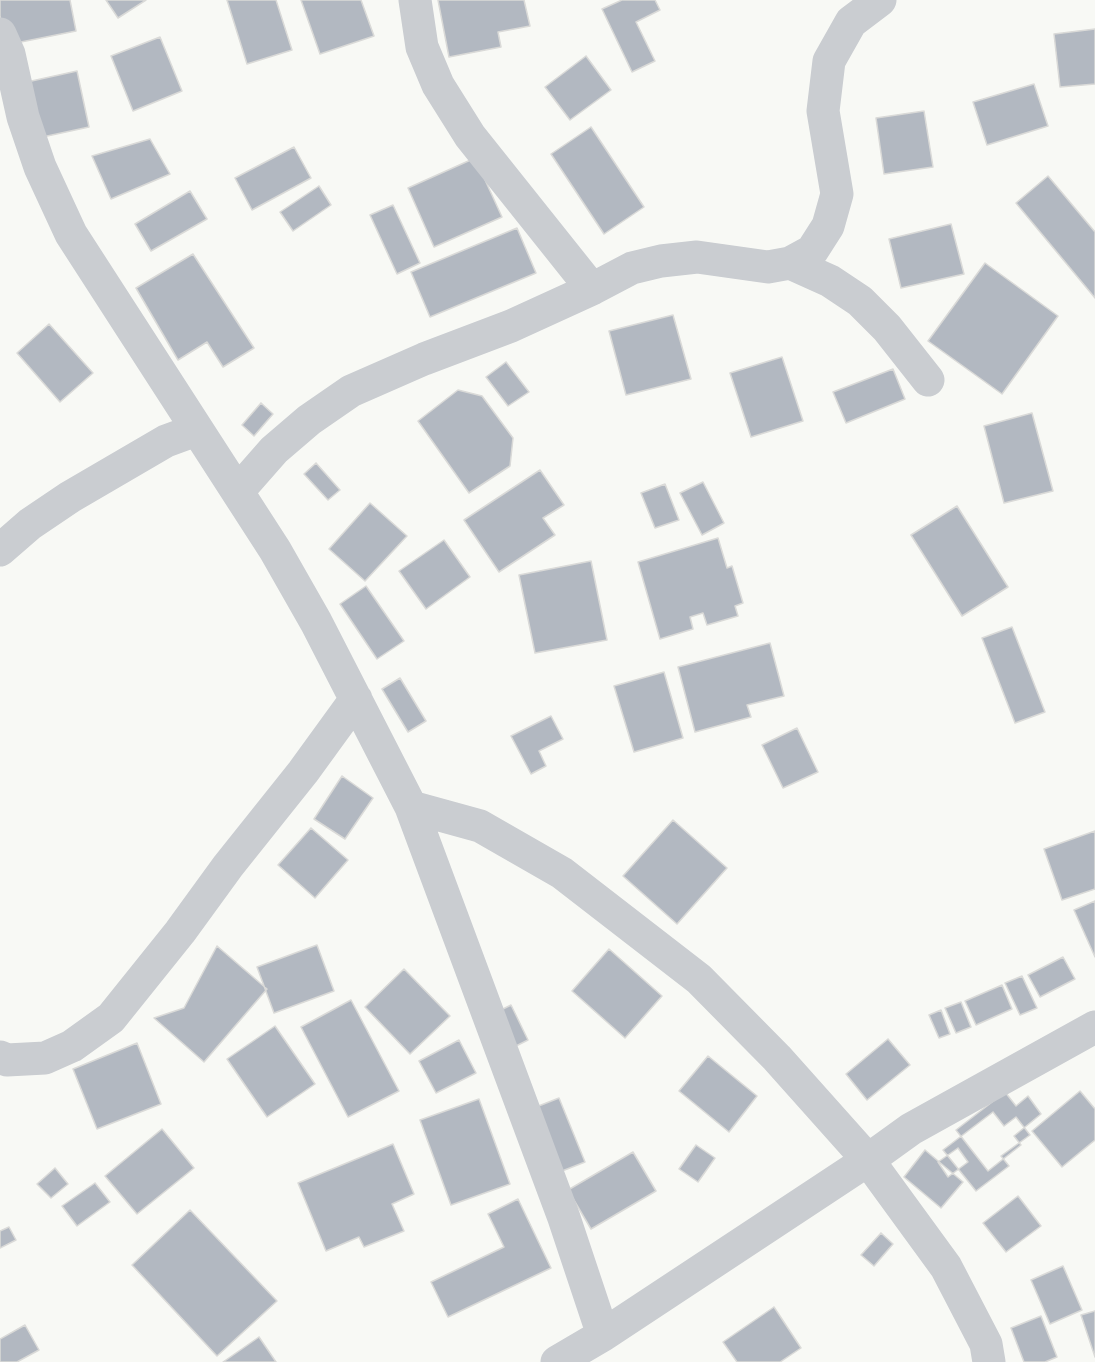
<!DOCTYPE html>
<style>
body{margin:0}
canvas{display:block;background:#f8f9f5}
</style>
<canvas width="1095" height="1362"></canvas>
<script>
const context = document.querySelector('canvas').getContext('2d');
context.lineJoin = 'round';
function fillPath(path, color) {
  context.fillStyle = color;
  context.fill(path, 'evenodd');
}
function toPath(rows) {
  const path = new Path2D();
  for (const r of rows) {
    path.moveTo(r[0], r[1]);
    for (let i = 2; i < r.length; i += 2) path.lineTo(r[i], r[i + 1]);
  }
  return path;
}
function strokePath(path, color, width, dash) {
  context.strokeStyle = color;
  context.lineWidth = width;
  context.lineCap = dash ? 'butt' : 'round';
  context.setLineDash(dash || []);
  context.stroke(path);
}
const building = toPath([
 [0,0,70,0,76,31,6,45,0,16,0,0],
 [106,0,146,0,118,18,106,0],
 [227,0,276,0,292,50,247,64,227,0],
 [301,0,361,0,374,36,320,54,301,0],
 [438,0,524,0,530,26,498,32,501,47,449,57,438,0],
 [622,0,655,0,660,10,636,22,655,61,632,72,602,9,622,0],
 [1095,29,1095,84,1060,87,1054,34,1095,29],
 [160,37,182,91,133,111,111,56,160,37],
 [586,56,611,90,570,120,545,87,586,56],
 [77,71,89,127,38,138,27,82,77,71],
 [1034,84,1048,126,987,145,973,102,1034,84],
 [924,111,933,167,884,174,876,118,924,111],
 [591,127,644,207,604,234,551,154,591,127],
 [150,139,170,174,111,199,92,156,150,139],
 [294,147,311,178,252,210,235,178,294,147],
 [475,158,502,217,434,247,408,188,475,158],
 [1048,176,1095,232,1095,298,1016,203,1048,176],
 [319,186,331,205,293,231,280,212,319,186],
 [190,191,207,219,151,251,135,224,190,191],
 [393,205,420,263,397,274,370,215,393,205],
 [951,224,964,274,901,288,889,239,951,224],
 [517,228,536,273,430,317,411,272,517,228],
 [193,254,254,348,223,367,207,342,178,360,136,288,193,254],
 [985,263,1058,316,1002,394,928,341,985,263],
 [673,315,691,379,626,395,609,331,673,315],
 [49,324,93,373,60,402,17,353,49,324],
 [782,357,803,421,751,437,730,373,782,357],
 [506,362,529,392,508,406,486,377,506,362],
 [893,369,905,399,846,423,833,392,893,369],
 [458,390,482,396,513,438,510,466,469,493,418,421,458,390],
 [261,403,273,414,254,436,242,425,261,403],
 [1032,413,1053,491,1004,503,984,426,1032,413],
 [316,463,340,490,328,500,304,474,316,463],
 [540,470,564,505,543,518,555,535,499,572,464,520,540,470],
 [703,482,724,523,702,535,680,493,703,482],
 [665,484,679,520,655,528,641,493,665,484],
 [370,503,407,536,365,581,329,549,370,503],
 [957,506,1008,587,962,616,911,535,957,506],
 [718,538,727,568,732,566,743,603,735,606,738,616,707,625,703,613,690,617,693,629,660,639,638,562,718,538],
 [444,540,470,577,426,609,399,571,444,540],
 [591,561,607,640,535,653,519,575,591,561],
 [366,586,404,641,377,659,340,604,366,586],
 [1012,627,1045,712,1015,723,982,638,1012,627],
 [770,643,784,696,747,705,751,717,695,732,678,667,770,643],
 [664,672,683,738,634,752,614,686,664,672],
 [400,678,426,721,408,732,382,689,400,678],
 [551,716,563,739,539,751,546,766,531,774,511,736,551,716],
 [797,728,818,772,783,788,762,745,797,728],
 [342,776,373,798,345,839,314,819,342,776],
 [673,820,727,868,677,924,623,876,673,820],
 [311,828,348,860,315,898,278,865,311,828],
 [1095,831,1095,889,1062,900,1044,849,1095,831],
 [1095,901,1095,957,1074,910,1095,901],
 [317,945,334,991,274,1013,257,967,317,945],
 [217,946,267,989,204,1062,154,1018,184,1008,217,946],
 [609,949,662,996,625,1038,572,991,609,949],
 [1063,957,1075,979,1040,997,1028,975,1063,957],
 [404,969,450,1016,410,1054,365,1007,404,969],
 [1022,976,1037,1008,1020,1015,1005,983,1022,976],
 [1002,985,1012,1009,976,1025,965,1001,1002,985],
 [351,1000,399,1091,348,1117,301,1027,351,1000],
 [961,1002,971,1027,956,1033,945,1008,961,1002],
 [511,1005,528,1040,508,1050,491,1015,511,1005],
 [941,1010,950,1034,939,1038,929,1015,941,1010],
 [275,1026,315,1084,267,1117,227,1059,275,1026],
 [888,1039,910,1065,867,1100,846,1074,888,1039],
 [459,1040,476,1073,436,1093,419,1061,459,1040],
 [137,1043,161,1104,97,1129,73,1069,137,1043],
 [708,1056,757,1096,729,1132,679,1091,708,1056],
 [1080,1091,1095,1109,1095,1140,1062,1167,1032,1131,1080,1091],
 [1005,1092,1016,1106,1028,1096,1041,1114,1014,1136,1021,1145,988,1171,956,1130,1005,1092],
 [559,1098,585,1162,557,1173,531,1109,559,1098],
 [479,1099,510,1184,451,1205,420,1120,479,1099],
 [993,1112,1004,1126,1016,1117,1030,1135,1001,1156,1009,1166,976,1191,943,1150,993,1112],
 [162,1129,194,1168,137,1214,105,1176,162,1129],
 [393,1144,414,1194,392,1204,404,1231,364,1247,359,1237,326,1251,298,1183,393,1144],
 [696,1145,715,1158,698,1182,679,1169,696,1145],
 [958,1148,968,1162,948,1177,938,1162,958,1148],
 [925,1150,963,1182,941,1208,904,1177,925,1150],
 [633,1152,656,1191,591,1229,568,1190,633,1152],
 [55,1168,68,1184,51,1198,37,1184,55,1168],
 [95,1183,110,1202,77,1226,62,1206,95,1183],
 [1018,1196,1041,1226,1006,1252,983,1223,1018,1196],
 [518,1199,551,1268,448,1317,431,1282,504,1247,488,1214,518,1199],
 [190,1210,277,1301,217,1356,132,1265,190,1210],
 [9,1227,16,1240,0,1248,0,1231,9,1227],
 [881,1233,893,1244,874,1266,861,1255,881,1233],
 [1063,1266,1082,1310,1050,1324,1031,1280,1063,1266],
 [774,1307,801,1348,780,1362,737,1362,723,1342,774,1307],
 [1095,1311,1095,1357,1081,1315,1095,1311],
 [1041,1316,1057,1357,1045,1362,1024,1362,1011,1328,1041,1316],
 [25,1325,39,1350,17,1362,0,1362,0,1339,25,1325],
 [259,1337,276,1362,223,1362,259,1337]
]);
fillPath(building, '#b2b8c1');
strokePath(building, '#dadad8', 1.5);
strokePath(toPath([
 [415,0,422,47,438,85,470,136,592,289],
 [0,34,9,54,23,117,40,167,71,234,275,550,316,622,411,807,564,1218,603,1335],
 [790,263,830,281,860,301,887,328,928,380],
 [238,491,274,450,309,420,351,391,424,359,511,326,592,289,632,268,661,261,697,257,768,267,790,263,812,251,828,226,837,194,823,111,829,61,851,22,880,0],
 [0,550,30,524,70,497,166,441,196,430],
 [411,807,480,826,562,873,699,979,777,1058,868,1160,946,1267,986,1344,989,1362],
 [0,1057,7,1060,45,1058,72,1046,111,1018,180,932,228,866,303,772,356,699],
 [557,1362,603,1335,868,1160,911,1129,1095,1027]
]), '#cacdd1', 33);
</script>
